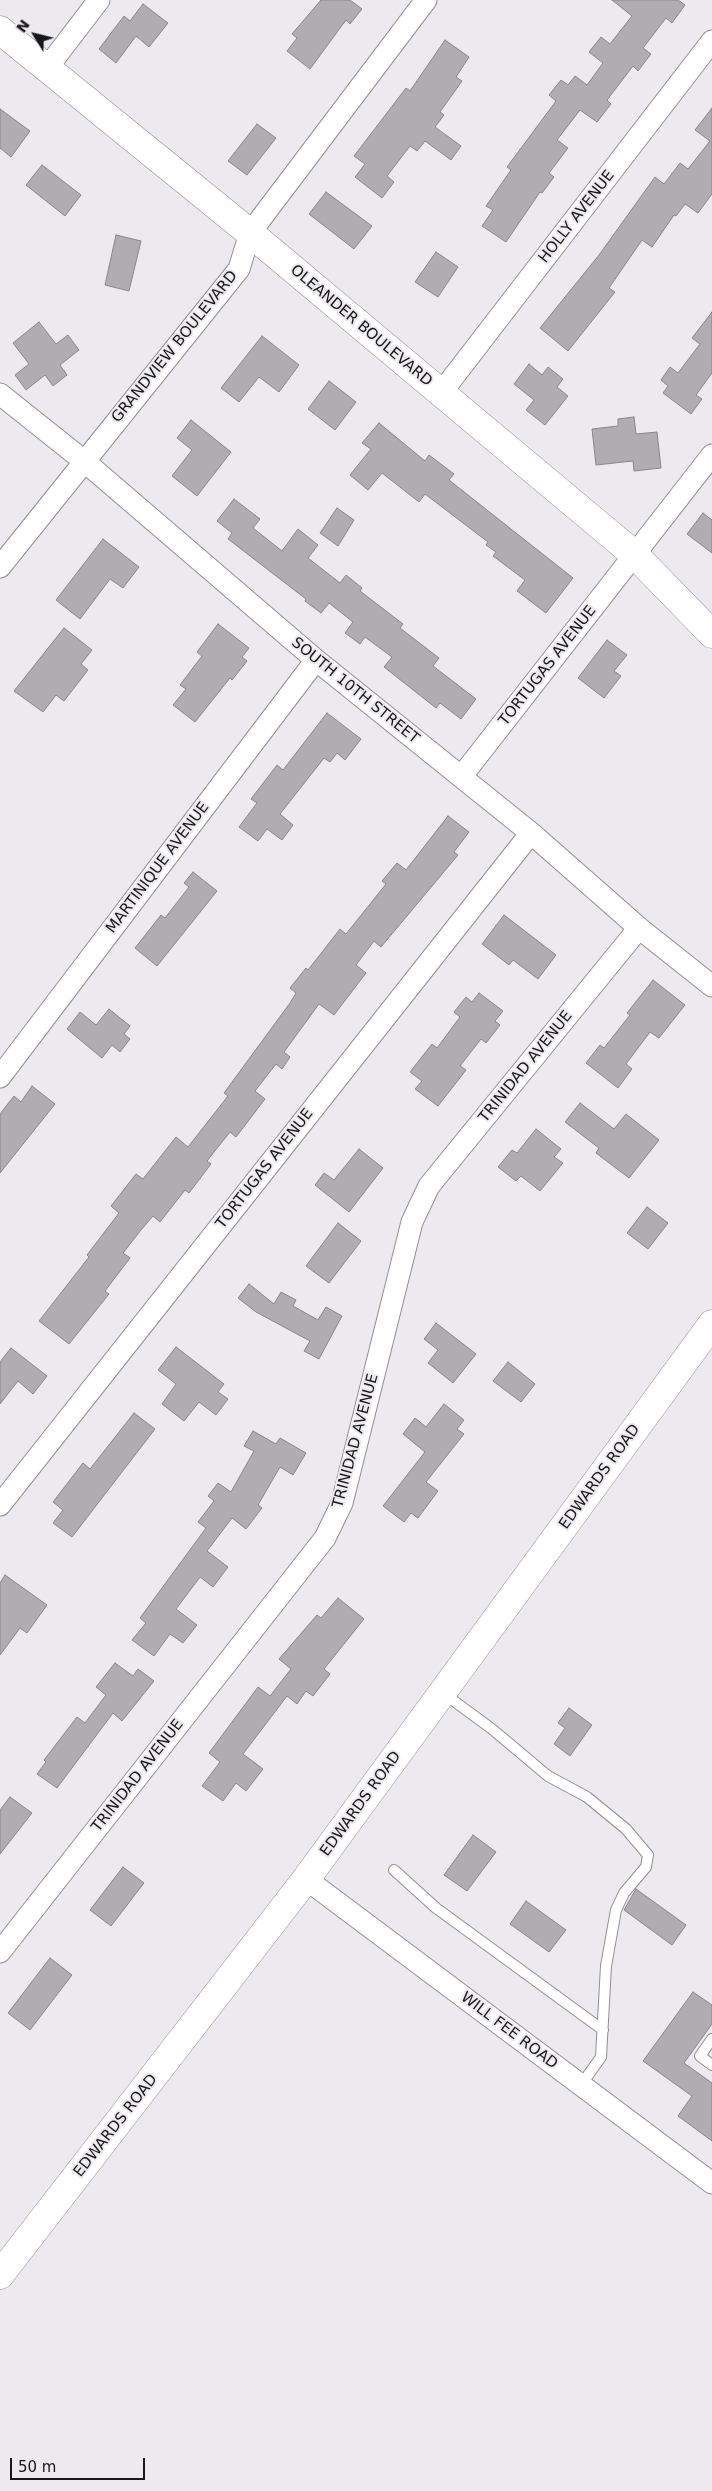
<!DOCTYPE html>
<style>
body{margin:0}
#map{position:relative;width:712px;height:2491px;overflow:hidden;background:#eceaee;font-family:"DejaVu Sans",sans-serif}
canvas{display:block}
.north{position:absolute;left:10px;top:10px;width:50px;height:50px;-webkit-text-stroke:4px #eceaee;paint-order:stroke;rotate:306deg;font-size:14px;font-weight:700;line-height:20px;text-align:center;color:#181718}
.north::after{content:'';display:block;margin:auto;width:18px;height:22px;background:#181718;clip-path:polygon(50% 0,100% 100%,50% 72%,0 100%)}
.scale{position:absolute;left:10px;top:2458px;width:135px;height:22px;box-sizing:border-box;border:2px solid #181718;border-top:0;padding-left:6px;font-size:15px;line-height:18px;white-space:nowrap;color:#181718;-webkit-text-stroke:4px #eceaee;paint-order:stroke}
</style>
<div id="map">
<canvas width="712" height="2491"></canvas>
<div class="north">N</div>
<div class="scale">50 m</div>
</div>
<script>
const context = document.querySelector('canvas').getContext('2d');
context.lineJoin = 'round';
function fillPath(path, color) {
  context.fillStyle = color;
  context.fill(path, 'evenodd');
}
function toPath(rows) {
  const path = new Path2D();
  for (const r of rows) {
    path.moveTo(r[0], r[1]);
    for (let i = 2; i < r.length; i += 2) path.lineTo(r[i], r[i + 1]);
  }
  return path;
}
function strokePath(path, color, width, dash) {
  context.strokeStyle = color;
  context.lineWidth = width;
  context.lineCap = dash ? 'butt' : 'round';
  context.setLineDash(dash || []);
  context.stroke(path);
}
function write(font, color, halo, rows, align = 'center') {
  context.font = font + ' "DejaVu Sans",sans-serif';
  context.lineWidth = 4;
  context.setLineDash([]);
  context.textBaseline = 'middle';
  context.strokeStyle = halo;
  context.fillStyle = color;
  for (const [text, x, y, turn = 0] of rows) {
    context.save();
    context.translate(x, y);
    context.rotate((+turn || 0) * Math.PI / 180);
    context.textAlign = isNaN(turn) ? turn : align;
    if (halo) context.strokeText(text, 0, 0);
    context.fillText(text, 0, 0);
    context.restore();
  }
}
const building = toPath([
 [321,0,350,0,362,9,350,24,346,20,310,69,287,51,297,38,292,34,321,0],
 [612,0,678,0,685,5,672,23,666,18,643,48,651,54,638,71,633,66,607,100,611,104,597,122,580,110,557,140,568,148,549,173,554,177,542,193,540,192,506,242,482,226,493,210,486,206,511,170,507,167,556,101,549,95,561,80,568,85,575,76,587,85,603,63,589,52,601,37,610,44,632,16,612,0],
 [143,4,168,23,149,47,136,36,116,63,99,49,124,16,130,21,143,4],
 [445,40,469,57,456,77,462,81,440,112,444,115,435,127,461,146,451,160,425,141,417,151,410,146,387,176,394,182,382,198,355,177,365,164,354,156,406,88,410,91,445,40],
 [712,108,712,194,698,213,685,204,676,216,674,215,652,247,642,240,609,288,615,292,568,351,540,328,599,255,655,177,664,184,680,163,688,169,710,141,695,130,712,108],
 [0,109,30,131,11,157,0,148,0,109],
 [257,124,276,138,247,175,228,161,257,124],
 [42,165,81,195,65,216,26,185,42,165],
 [326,192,372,226,354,249,309,214,326,192],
 [116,235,141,241,129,291,105,285,116,235],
 [436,252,458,267,438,297,415,282,436,252],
 [712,312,712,373,696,395,702,399,691,414,663,393,668,386,661,380,670,367,678,373,700,344,692,338,712,312],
 [39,322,56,344,68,335,79,350,60,365,67,375,53,386,45,375,26,390,15,375,29,364,13,343,39,322],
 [262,336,299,365,279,392,259,377,239,402,221,388,262,336],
 [529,364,542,375,548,367,563,379,557,387,568,396,545,425,526,410,534,400,514,384,529,364],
 [329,381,356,402,335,430,308,409,329,381],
 [634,417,636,434,657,432,661,468,634,471,633,461,596,465,592,429,618,426,618,419,634,417],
 [191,420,231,452,197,496,172,476,192,450,177,438,191,420],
 [379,423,425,461,429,455,454,474,449,480,573,578,546,613,517,591,525,580,493,556,496,552,486,545,488,542,425,494,419,502,382,473,368,490,350,475,371,449,362,443,379,423],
 [234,499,260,519,253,528,282,551,298,529,318,545,308,558,340,583,346,575,362,588,360,591,403,624,400,628,439,658,433,666,476,699,461,719,440,703,436,708,384,667,392,657,365,637,360,644,345,633,353,622,329,603,321,613,305,601,306,599,228,539,232,533,217,521,234,499],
 [337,508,354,520,338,546,320,533,337,508],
 [703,513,712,520,712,553,687,534,703,513],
 [103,539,139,567,123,588,110,579,80,619,56,600,103,539],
 [218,624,249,648,242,657,247,661,232,680,230,678,195,722,173,705,186,689,180,685,202,656,197,652,218,624],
 [64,628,92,650,81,664,88,670,64,701,56,695,43,712,14,691,64,628],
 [607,640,627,655,614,671,621,676,604,698,578,678,607,640],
 [327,713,361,739,345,760,337,753,330,762,324,758,280,814,293,825,282,840,267,829,258,841,239,827,257,803,251,799,277,765,283,770,327,713],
 [448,816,469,832,454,852,458,855,381,947,374,941,356,965,366,973,334,1015,319,1004,284,1052,290,1057,282,1069,276,1064,255,1091,265,1099,236,1137,230,1132,207,1161,211,1164,189,1193,185,1190,160,1222,153,1216,141,1230,123,1253,130,1258,105,1291,109,1294,69,1344,39,1321,89,1257,87,1255,119,1213,111,1206,136,1174,143,1179,176,1137,188,1147,228,1096,224,1093,290,1003,296,993,290,988,306,968,308,970,340,929,346,934,386,884,382,881,397,863,406,870,448,816],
 [193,872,217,891,157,966,135,948,161,915,165,918,189,887,184,883,193,872],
 [504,915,556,955,538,979,513,960,509,965,482,944,504,915],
 [653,980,685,1005,659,1038,650,1032,626,1064,632,1069,618,1088,586,1063,600,1045,604,1048,630,1015,627,1013,653,980],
 [479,993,503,1011,495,1021,500,1025,486,1043,481,1039,460,1066,466,1070,438,1106,415,1089,422,1081,410,1072,432,1044,437,1048,460,1017,454,1012,466,997,472,1002,479,993],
 [109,1009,130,1026,124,1034,130,1039,120,1052,112,1045,102,1058,67,1029,80,1012,96,1025,109,1009],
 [32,1086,55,1104,0,1173,0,1114,14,1096,21,1102,32,1086],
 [580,1103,614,1129,626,1114,659,1140,629,1178,596,1153,599,1148,565,1122,580,1103],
 [536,1129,561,1149,554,1157,563,1163,540,1191,521,1176,516,1181,498,1167,512,1150,517,1153,536,1129],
 [359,1149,383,1168,349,1212,315,1185,324,1173,334,1180,359,1149],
 [647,1207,668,1223,648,1249,627,1233,647,1207],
 [338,1223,361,1241,329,1283,306,1266,338,1223],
 [249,1284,274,1304,281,1292,296,1300,293,1306,318,1320,326,1307,342,1316,319,1359,304,1351,310,1341,256,1312,238,1298,249,1284],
 [436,1323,476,1354,453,1383,428,1363,438,1350,424,1339,436,1323],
 [176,1347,224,1384,218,1392,228,1399,216,1415,199,1402,184,1421,162,1404,176,1384,158,1370,176,1347],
 [11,1348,47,1376,33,1394,18,1381,0,1404,0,1362,11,1348],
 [508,1362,535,1384,521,1402,493,1381,508,1362],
 [444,1404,464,1420,457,1429,464,1434,426,1482,438,1491,418,1518,411,1513,404,1522,383,1506,425,1452,403,1434,415,1418,426,1427,444,1404],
 [134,1413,155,1429,72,1537,53,1523,63,1510,53,1502,83,1463,90,1469,134,1413],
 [253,1431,276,1444,280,1438,306,1453,293,1475,280,1467,258,1505,262,1508,246,1529,232,1518,207,1551,228,1567,213,1587,200,1577,176,1609,197,1625,183,1643,170,1634,154,1656,132,1640,146,1623,140,1618,206,1528,198,1522,214,1501,208,1496,218,1483,231,1492,254,1451,244,1446,253,1431],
 [5,1575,47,1605,27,1633,20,1628,0,1655,0,1583,5,1575],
 [338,1598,364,1619,324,1669,330,1674,313,1696,306,1691,297,1704,287,1696,243,1754,263,1769,246,1791,236,1783,223,1801,202,1786,220,1762,209,1753,258,1687,270,1696,291,1669,279,1659,317,1615,321,1618,338,1598],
 [115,1663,133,1676,138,1669,154,1681,122,1721,113,1713,57,1788,37,1774,46,1762,44,1760,77,1717,85,1723,106,1695,96,1687,115,1663],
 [569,1708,592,1725,570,1756,554,1744,565,1728,558,1723,569,1708],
 [10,1797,32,1813,0,1854,0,1810,10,1797],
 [473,1835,496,1852,467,1891,444,1875,473,1835],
 [123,1867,144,1883,111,1926,90,1910,123,1867],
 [636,1889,686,1925,672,1945,624,1910,636,1889],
 [526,1901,566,1930,549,1952,510,1924,526,1901],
 [50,1958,72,1975,30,2030,8,2013,50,1958],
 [693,1992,712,2005,712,2024,684,2063,712,2083,712,2141,678,2116,692,2096,643,2061,693,1992]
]);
fillPath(building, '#b0adb0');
strokePath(building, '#898689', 1);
const service = toPath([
 [443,1693,492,1729,548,1776,587,1797,626,1829,648,1855,646,1867,624,1893,616,1910,606,1966,601,2057,581,2085],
 [394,1870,436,1908,603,2030],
 [712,2039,700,2056,712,2065]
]);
const minor = toPath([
 [47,68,99,0],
 [441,393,712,41],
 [0,394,84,461,316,660,531,833,639,928,712,986],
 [0,567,239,269,250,233,426,0],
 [461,777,712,455],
 [0,1077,316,660],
 [0,1505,531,833],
 [306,1879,712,2183],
 [0,1952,325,1538,342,1503,412,1222,429,1186,639,928]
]);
const secondary = toPath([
 [0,30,250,233,635,555,712,634],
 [0,2275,306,1879,712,1324]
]);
strokePath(service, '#918f93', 12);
strokePath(minor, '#918f93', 23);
strokePath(secondary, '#918f93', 29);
strokePath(service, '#fff', 10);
strokePath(minor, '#fff', 21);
strokePath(secondary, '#fff', 28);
write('15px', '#181718', '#eceaee', [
 ["HOLLY AVENUE",577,217,-52],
 ["OLEANDER BOULEVARD",361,326,40],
 ["GRANDVIEW BOULEVARD",175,347,-51],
 ["TORTUGAS AVENUE",548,666,-52],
 ["SOUTH 10TH STREET",355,691,39],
 ["MARTINIQUE AVENUE",158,868,-53],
 ["TRINIDAD AVENUE",526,1067,-51],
 ["TORTUGAS AVENUE",265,1169,-52],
 ["TRINIDAD AVENUE",356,1441,-75],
 ["EDWARDS ROAD",600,1477,-54],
 ["TRINIDAD AVENUE",138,1776,-52],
 ["EDWARDS ROAD",361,1804,-54],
 ["WILL FEE ROAD",509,2031,37],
 ["EDWARDS ROAD",116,2126,-52]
]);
</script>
